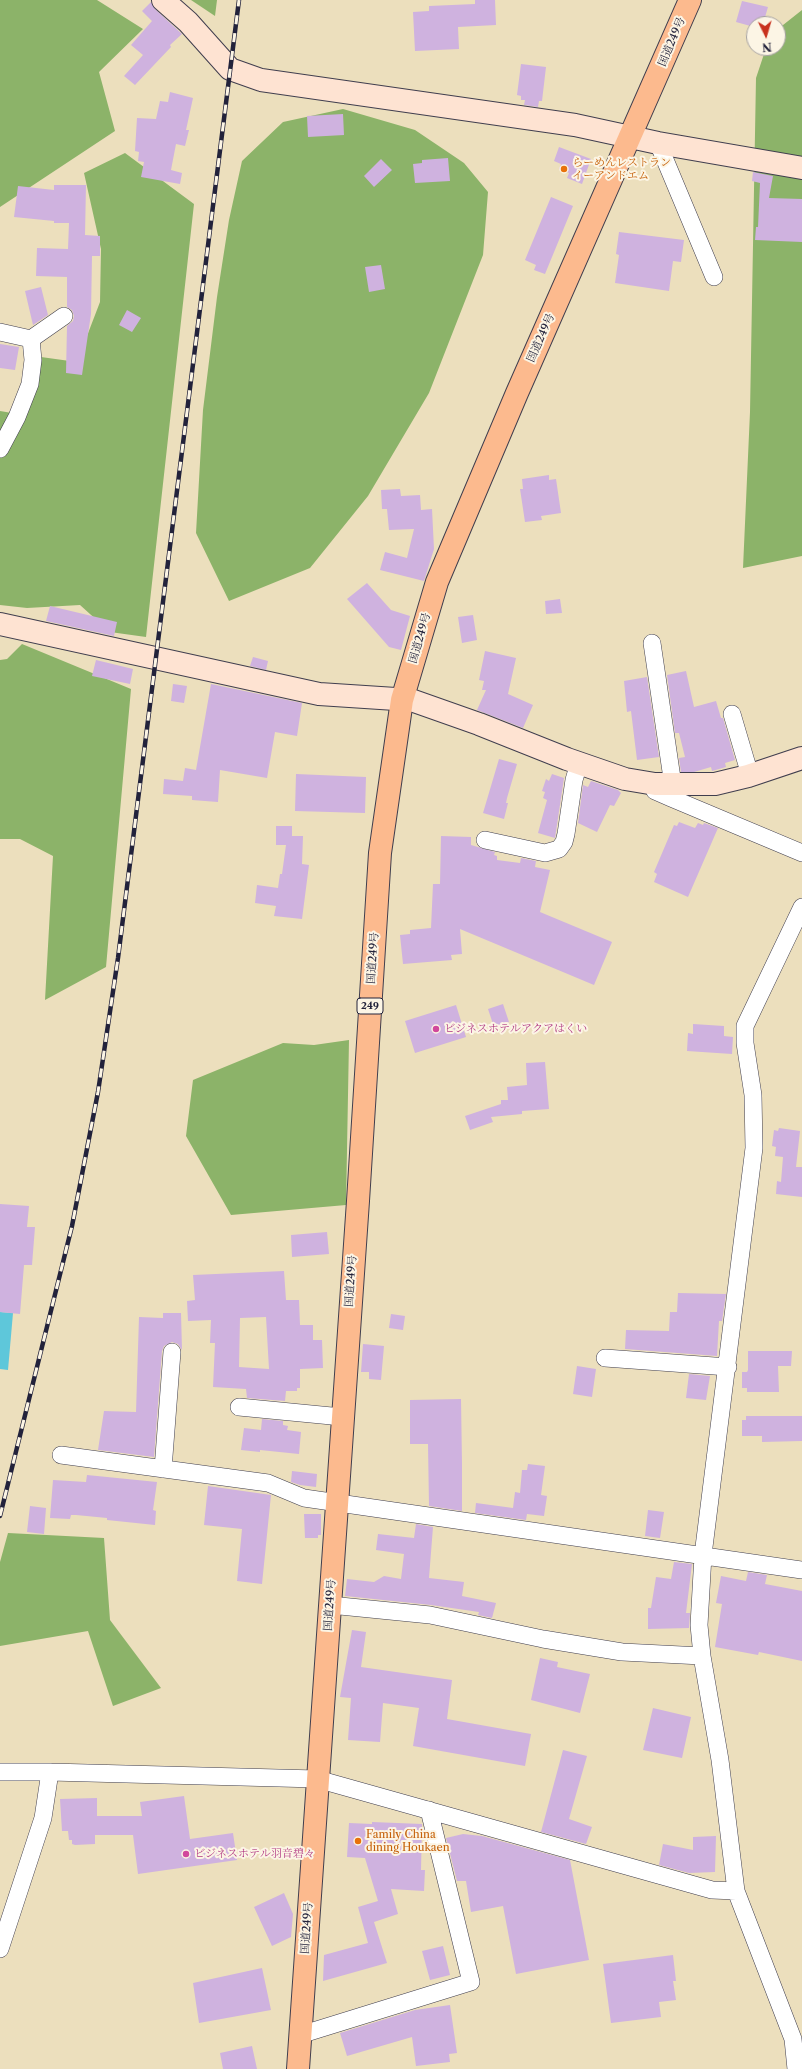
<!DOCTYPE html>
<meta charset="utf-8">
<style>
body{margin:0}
#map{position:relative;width:802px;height:2069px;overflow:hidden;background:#ecdfbd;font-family:"Libre Caslon Text",serif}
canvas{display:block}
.north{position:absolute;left:746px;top:16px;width:40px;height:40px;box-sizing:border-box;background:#fcf5e5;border:1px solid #a5a1a1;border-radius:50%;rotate:175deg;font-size:11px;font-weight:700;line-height:16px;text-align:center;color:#22223b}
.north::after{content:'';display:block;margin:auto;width:14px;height:18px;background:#c8321e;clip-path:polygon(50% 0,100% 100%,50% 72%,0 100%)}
</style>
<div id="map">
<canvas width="802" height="2069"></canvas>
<div class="north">N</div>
</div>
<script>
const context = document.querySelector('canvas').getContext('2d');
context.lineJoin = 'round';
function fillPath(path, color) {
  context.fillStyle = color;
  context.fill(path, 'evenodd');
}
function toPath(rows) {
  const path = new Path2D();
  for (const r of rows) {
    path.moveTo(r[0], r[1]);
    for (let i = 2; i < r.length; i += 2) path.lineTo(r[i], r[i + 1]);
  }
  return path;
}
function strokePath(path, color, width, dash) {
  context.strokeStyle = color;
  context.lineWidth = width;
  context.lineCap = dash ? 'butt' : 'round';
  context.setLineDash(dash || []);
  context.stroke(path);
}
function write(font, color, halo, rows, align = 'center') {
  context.font = font + ' "Libre Caslon Text","Noto Serif JP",serif';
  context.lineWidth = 4;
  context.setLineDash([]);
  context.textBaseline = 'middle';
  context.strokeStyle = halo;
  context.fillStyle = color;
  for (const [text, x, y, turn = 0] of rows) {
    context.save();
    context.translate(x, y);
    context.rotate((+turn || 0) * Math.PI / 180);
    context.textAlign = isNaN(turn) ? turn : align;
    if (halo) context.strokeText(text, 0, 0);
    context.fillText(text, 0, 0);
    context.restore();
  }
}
fillPath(toPath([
 [0,0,97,0,143,29,99,72,115,131,0,207],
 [191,0,217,0,215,16],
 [802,10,802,556,743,568,750,412,756,78,766,48,778,48,778,29],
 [343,109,415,130,464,163,488,192,483,255,429,393,368,496,310,568,229,601,196,533,203,410,217,297,229,220,242,161,283,122],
 [125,153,194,204,146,637,110,632,80,605,27,608,0,605,0,411,12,413,41,357,77,362,100,302,101,249,84,173],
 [22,644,131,689,106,967,45,1000,53,856,20,839,0,839,0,660,7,659],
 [349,1040,346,1205,231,1215,186,1136,193,1080,283,1043,314,1045],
 [8,1533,104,1538,110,1620,161,1688,113,1706,88,1631,0,1646,0,1562]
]), '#8cb369');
fillPath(toPath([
 [0,1312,13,1313,8,1370,0,1369]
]), '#5ec7da');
fillPath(toPath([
 [475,0,495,0,496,25,458,27,459,49,415,51,413,12,429,11,429,6,475,4],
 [742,1,768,7,763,24,754,24,754,27,736,22],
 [151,2,155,9,182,34,170,45,171,47,135,85,124,76,143,55,131,45,152,21,142,11],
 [521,64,546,67,542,101,539,101,538,107,524,105,525,100,521,100,521,96,517,95],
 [170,92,193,98,186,130,189,130,185,146,176,144,171,170,182,173,180,184,141,177,144,162,138,161,139,152,135,151,137,118,156,119,160,101,168,102],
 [343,114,344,135,308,137,307,116],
 [559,147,591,159,582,184,567,178,569,173,559,169,561,164,554,161],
 [448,158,450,181,415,183,413,164,422,163,422,160],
 [381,159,392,170,374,187,364,176],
 [753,172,773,176,769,198,802,199,802,242,755,240,756,227,758,227,760,183,752,181],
 [54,185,86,185,85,235,100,236,100,256,92,256,91,314,82,375,66,373,67,326,73,321,74,316,72,310,67,307,67,277,36,276,37,248,68,249,69,223,54,223,54,221,14,217,18,186,54,190],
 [551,197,573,206,545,274,534,270,536,265,525,260],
 [619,232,684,240,681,262,673,261,669,291,615,283,619,255,616,254],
 [381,265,385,289,369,292,365,267],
 [41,287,48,315,33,325,25,291],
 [127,310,141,318,132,332,119,325],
 [0,344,19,347,15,370,0,368],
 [549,475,549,480,556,479,561,513,541,516,542,520,525,522,520,489,523,489,522,479],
 [400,489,401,496,420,495,421,510,432,509,434,549,424,581,380,570,385,552,407,558,414,529,389,530,387,509,382,509,381,490],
 [367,583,391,610,410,616,401,650,389,647,347,599],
 [560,599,562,613,546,614,545,601],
 [50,606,117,622,114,636,46,621],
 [473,615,477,640,462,643,458,617],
 [485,651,516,658,508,694,533,705,523,728,477,710,486,690,482,690,484,681,479,680],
 [253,657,268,661,266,670,250,666],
 [96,660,133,669,130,684,92,676],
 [686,671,694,707,716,701,721,718,723,718,735,760,725,763,726,767,712,771,711,767,694,772,681,772,679,758,685,757,679,733,675,733,667,675],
 [647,677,659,757,637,760,631,711,627,712,624,681],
 [173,684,187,686,184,703,171,701],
 [211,684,302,703,297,736,275,732,267,778,220,770,218,802,192,800,192,796,163,794,164,779,183,781,185,768,196,770],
 [499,759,517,764,507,798,506,803,508,803,504,819,483,813],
 [296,774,366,777,365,813,295,811],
 [552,774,564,778,555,838,538,833,547,800,543,798,545,792,542,791,546,779,549,781],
 [591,781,618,790,621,793,614,806,610,805,597,832,578,823,583,785,588,787],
 [679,822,695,828,698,823,703,825,704,823,718,828,688,897,654,882,657,874,654,872,674,825,677,826],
 [276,826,292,826,292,836,303,836,302,864,309,865,302,919,274,916,276,906,255,903,257,885,278,888,280,874,282,874,286,845,276,845],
 [441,836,471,837,471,845,495,852,494,855,497,856,497,860,520,863,521,858,536,861,535,867,550,870,540,912,612,942,594,985,460,929,462,954,451,955,452,960,403,964,400,935,410,934,410,930,431,928,433,884,440,884],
 [503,1004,509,1022,494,1027,488,1009],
 [456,1005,466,1037,415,1053,405,1021],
 [693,1024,724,1026,724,1036,733,1037,732,1054,687,1051,688,1033,693,1034],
 [545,1062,549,1109,522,1111,522,1114,491,1117,493,1122,470,1130,465,1116,501,1104,501,1100,508,1100,507,1087,527,1085,526,1063],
 [779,1128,800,1131,796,1167,802,1167,802,1197,776,1194,777,1181,781,1182,783,1157,775,1156,776,1147,772,1146,774,1130,778,1131],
 [0,1204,29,1206,27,1227,35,1227,32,1265,24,1265,20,1314,0,1312],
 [327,1232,329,1254,292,1257,291,1235],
 [284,1271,286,1300,299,1300,300,1325,313,1325,313,1340,322,1340,323,1368,300,1369,300,1388,297,1388,297,1391,286,1391,285,1401,247,1398,246,1389,213,1387,215,1343,210,1343,211,1320,188,1321,187,1301,195,1300,193,1275],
 [266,1317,269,1369,239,1367,240,1318],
 [678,1293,726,1294,722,1321,719,1321,717,1356,625,1349,626,1330,669,1331,670,1312,677,1312],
 [163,1313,181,1313,182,1350,178,1344,172,1342,164,1346,162,1351,154,1457,98,1450,104,1411,136,1412,139,1317,163,1318],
 [391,1314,405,1316,403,1330,389,1328],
 [363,1344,384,1346,381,1380,369,1379,369,1372,361,1372],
 [748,1351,792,1351,791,1366,778,1366,779,1392,747,1392,747,1388,742,1388,742,1372,747,1372,748,1370],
 [577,1366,596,1369,592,1397,573,1394],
 [689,1374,710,1376,706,1400,686,1398],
 [461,1399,462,1464,462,1511,429,1506,428,1444,410,1444,410,1400],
 [746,1416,802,1416,802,1441,762,1442,762,1436,742,1436,742,1420,746,1420],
 [262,1419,283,1421,283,1425,288,1426,287,1430,301,1432,299,1454,260,1450,260,1452,241,1450,244,1428,261,1430],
 [528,1464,545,1466,541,1495,547,1496,544,1516,527,1514,526,1520,475,1513,476,1503,513,1508,515,1492,520,1493,522,1470,527,1470],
 [292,1471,317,1474,316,1487,300,1485,291,1482],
 [87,1475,157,1482,153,1510,156,1511,155,1525,107,1520,107,1518,76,1515,71,1515,70,1519,50,1518,53,1480,86,1482],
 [208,1486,271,1495,262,1584,237,1581,242,1529,204,1525],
 [30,1506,46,1508,44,1534,27,1532],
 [648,1510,664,1512,660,1538,645,1536],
 [304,1514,321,1514,321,1535,318,1535,318,1538,305,1538],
 [416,1524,433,1527,429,1578,464,1582,462,1596,496,1603,492,1618,478,1615,479,1612,431,1605,345,1596,347,1579,374,1582,384,1576,401,1579,404,1554,376,1550,378,1534,414,1538],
 [674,1562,692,1564,686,1613,690,1613,689,1628,648,1629,648,1608,651,1608,656,1577,671,1579],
 [748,1572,767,1575,765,1584,802,1591,802,1661,759,1652,758,1655,715,1647,722,1604,716,1603,721,1576,746,1581],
 [352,1630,366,1632,361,1667,452,1680,447,1719,531,1734,525,1766,413,1746,419,1708,383,1703,380,1742,348,1740,351,1698,340,1697],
 [540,1658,558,1662,557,1667,590,1674,580,1713,531,1700],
 [653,1708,691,1717,682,1758,643,1750],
 [563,1750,587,1756,569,1819,592,1827,586,1844,541,1832],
 [184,1796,190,1839,233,1833,237,1860,138,1874,133,1835,95,1835,95,1844,75,1845,72,1844,72,1840,69,1840,68,1831,62,1831,60,1799,97,1798,97,1816,142,1816,140,1802],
 [372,1822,422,1824,421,1870,425,1870,424,1891,391,1889,398,1914,374,1922,387,1963,323,1981,324,1955,368,1943,358,1907,378,1901,365,1858,347,1857,349,1823,372,1824],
 [463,1834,482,1836,570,1860,589,1960,516,1974,503,1906,471,1912,466,1881,457,1881,446,1838],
 [716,1836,715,1872,689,1873,659,1865,663,1844,693,1850,693,1837],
 [284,1893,293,1914,291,1937,272,1946,254,1907],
 [443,1946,450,1975,430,1980,422,1951],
 [673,1955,676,1981,673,1981,676,2000,659,2002,661,2017,611,2023,603,1964],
 [262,1968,271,2010,199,2023,193,1983],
 [450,2005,457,2053,449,2054,450,2062,416,2066,412,2037,347,2056,340,2033,415,2010],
 [252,2046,257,2069,223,2069,220,2053]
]), '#cfb2df');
const street = toPath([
 [658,143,714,277],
 [0,332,31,339,64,316],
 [0,449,17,417,30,384,33,360,31,339],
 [652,643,673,785],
 [732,714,750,775],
 [655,784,655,791,671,798,802,853],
 [485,840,545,853,559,849,564,842,566,834,574,780,579,763],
 [605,1358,728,1367],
 [239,1407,342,1417],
 [61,1455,268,1483,304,1498,802,1570],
 [163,1469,172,1352],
 [330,1605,430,1615,543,1639,622,1652,702,1656],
 [0,1772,50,1772,317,1779,712,1890,736,1891],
 [0,1949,43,1818,50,1772],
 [300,2035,471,1982,429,1810],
 [796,2069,793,2039,736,1891,720,1760,702,1656,699,1625,703,1555,754,1148,753,1095,745,1043,745,1026,802,907]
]);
const secondary = toPath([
 [163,0,188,22,230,69,261,80,575,125,658,143,802,168],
 [0,624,319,694,411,700,479,724,567,759,625,779,655,784,715,784,748,776,802,758]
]);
const highway = toPath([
 [298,2069,358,1201,380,853,402,700,437,582,517,393,690,0]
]);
strokePath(street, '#403e4e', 18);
strokePath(secondary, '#403e4e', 24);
strokePath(highway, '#403e4e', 24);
strokePath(street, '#fff', 17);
strokePath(secondary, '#fee3d2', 22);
strokePath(highway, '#fcba8e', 22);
const rail = toPath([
 [0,1516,72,1226,98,1092,118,958,239,0]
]);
strokePath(rail, '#22223b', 4.5);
strokePath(rail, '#fcf5e5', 3, [9]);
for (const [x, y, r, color] of [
 [564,169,4,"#e8710a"],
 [436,1029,4,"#d1479c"],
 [358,1841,4,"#e8710a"],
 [186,1854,4,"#d1479c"]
]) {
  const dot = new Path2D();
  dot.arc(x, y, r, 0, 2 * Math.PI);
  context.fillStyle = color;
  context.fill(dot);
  strokePath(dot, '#fcf5e5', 1.5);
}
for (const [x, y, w] of [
 [370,1006,26]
]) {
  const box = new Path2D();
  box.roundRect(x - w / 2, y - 8, w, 16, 3);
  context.fillStyle = '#fcf5e5';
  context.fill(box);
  strokePath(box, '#22223b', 1);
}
write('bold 10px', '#22223b', null, [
 ["249",370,1006]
]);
write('11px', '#22223b', '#fcf5e5', [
 ["国道249号",672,42,-67],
 ["国道249号",541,338,-66],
 ["国道249号",420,638,-74],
 ["国道249号",373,958,-86],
 ["国道249号",351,1281,-86],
 ["国道249号",330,1605,-86],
 ["国道249号",307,1928,-86]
]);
write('11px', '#c56008', '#fcf5e5', [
 ["らーめんレストラン",572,163],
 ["イーアンドエム",572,176],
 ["Family China",366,1835],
 ["dining Houkaen",366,1848]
], 'left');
write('11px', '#b23c85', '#fcf5e5', [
 ["ビジネスホテルアクアはくい",444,1029],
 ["ビジネスホテル羽音碧々",194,1854]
], 'left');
</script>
